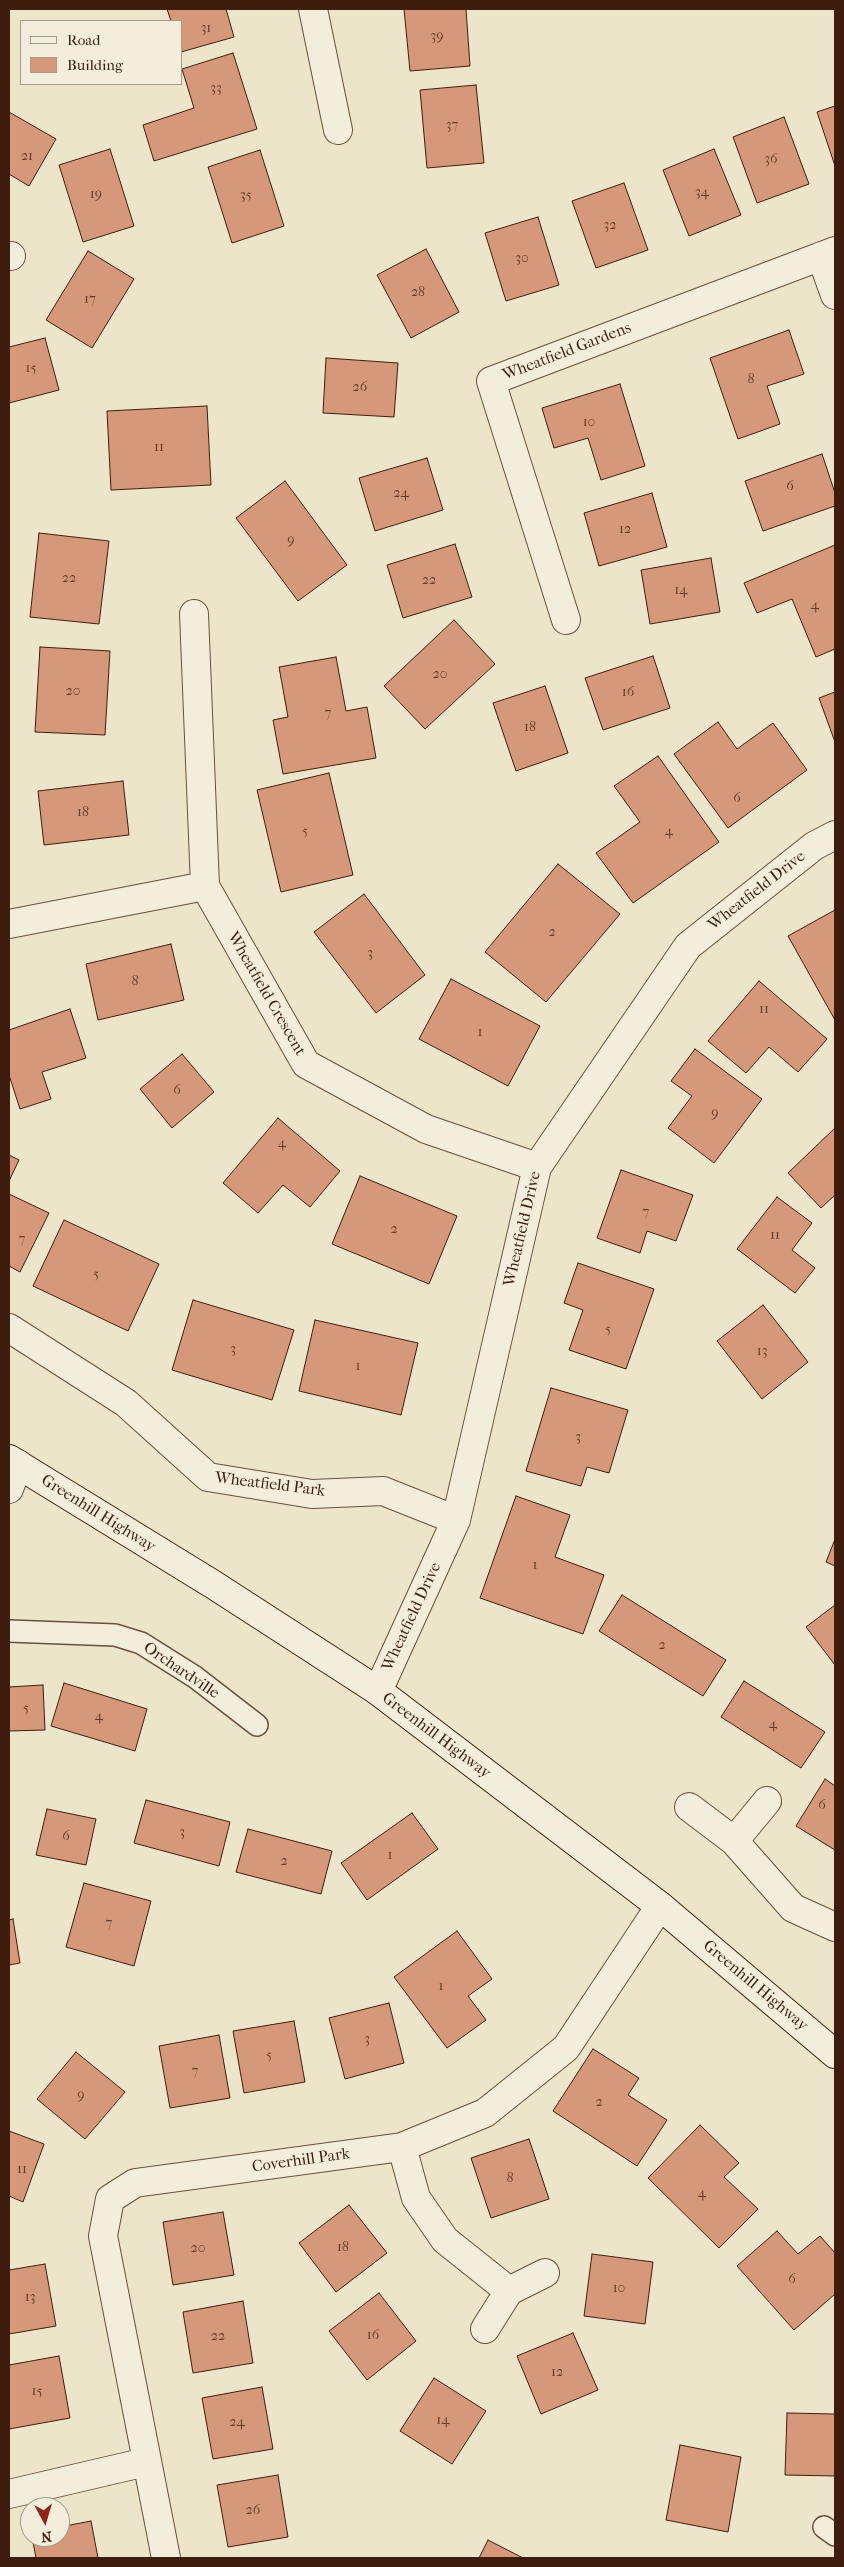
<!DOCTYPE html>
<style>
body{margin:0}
#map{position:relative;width:844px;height:2567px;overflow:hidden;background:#ede5c9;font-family:"IM FELL French Canon",serif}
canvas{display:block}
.frame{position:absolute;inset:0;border:10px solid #3f1d0e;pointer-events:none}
.legend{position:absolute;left:20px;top:20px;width:162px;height:65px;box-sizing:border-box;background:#f3eedc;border:1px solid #ab9a8a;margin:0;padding:6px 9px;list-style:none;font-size:15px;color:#3f1d0e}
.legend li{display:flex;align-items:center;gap:10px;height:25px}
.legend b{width:25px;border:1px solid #ab9a8a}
.north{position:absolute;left:20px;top:2497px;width:50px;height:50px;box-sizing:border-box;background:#f3eedc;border:1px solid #ab9a8a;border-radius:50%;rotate:174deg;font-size:14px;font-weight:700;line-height:20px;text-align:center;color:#3f1d0e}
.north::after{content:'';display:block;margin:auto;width:18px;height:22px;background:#8f2418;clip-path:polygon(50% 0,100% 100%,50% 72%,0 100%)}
</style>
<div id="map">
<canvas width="844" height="2567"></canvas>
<div class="frame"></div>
<ul class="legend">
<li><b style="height:6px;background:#f3eedc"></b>Road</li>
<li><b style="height:14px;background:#d6987a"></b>Building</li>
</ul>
<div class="north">N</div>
</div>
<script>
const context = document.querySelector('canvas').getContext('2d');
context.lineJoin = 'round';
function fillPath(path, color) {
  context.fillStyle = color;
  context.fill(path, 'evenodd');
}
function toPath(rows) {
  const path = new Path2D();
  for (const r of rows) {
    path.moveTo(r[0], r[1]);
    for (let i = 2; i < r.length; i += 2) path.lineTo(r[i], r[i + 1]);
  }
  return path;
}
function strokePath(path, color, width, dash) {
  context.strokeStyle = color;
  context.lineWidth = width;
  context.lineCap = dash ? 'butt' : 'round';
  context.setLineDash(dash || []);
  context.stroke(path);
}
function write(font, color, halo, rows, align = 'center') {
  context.font = font + ' "IM FELL French Canon",serif';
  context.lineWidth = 4.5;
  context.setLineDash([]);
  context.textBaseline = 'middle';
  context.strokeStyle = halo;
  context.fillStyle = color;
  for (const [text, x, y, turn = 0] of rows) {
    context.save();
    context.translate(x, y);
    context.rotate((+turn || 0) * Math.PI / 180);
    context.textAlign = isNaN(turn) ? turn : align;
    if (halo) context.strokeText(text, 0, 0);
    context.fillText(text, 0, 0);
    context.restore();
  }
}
const building = toPath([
 [167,9,226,9,234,37,181,52,181,21,171,21,167,9],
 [404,9,466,9,470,66,410,71,404,9],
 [233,53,257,129,154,161,143,125,194,108,182,69,233,53],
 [476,85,484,163,427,168,420,90,476,85],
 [835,106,835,166,817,112,835,106],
 [9,112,56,139,29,186,9,174,9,112],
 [784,117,809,184,757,203,733,137,784,117],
 [110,149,134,226,83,242,59,165,110,149],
 [714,149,741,215,689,236,663,170,714,149],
 [260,150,284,226,232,243,208,167,260,150],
 [624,183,648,250,596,268,572,201,624,183],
 [538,217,559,285,506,301,485,233,538,217],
 [426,249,459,312,411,338,377,275,426,249],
 [88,251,134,279,92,348,46,320,88,251],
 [789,330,804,374,767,386,780,424,738,439,710,358,789,330],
 [45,338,59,390,9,403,9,347,45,338],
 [326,358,398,363,394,417,323,413,326,358],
 [620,384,645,466,601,480,588,438,554,448,542,408,620,384],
 [207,406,211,485,111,490,107,411,207,406],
 [822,454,835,493,835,506,763,531,745,481,822,454],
 [427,458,443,510,375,531,359,478,427,458],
 [285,481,347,565,298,601,236,518,285,481],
 [652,493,667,547,599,566,584,513,652,493],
 [39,533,109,541,99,624,30,617,39,533],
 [455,544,472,597,403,618,387,565,455,544],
 [835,545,835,649,816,657,792,599,757,613,744,583,835,545],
 [711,558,720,612,650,624,641,570,711,558],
 [454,620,495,664,425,729,384,686,454,620],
 [40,647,110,651,105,735,35,732,40,647],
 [653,656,670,708,603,730,585,678,653,656],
 [336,657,346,711,367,707,376,758,283,774,273,720,288,717,279,667,336,657],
 [545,686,568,753,516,771,493,703,545,686],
 [835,692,835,742,819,698,835,692],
 [718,722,737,749,773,723,807,770,728,828,674,754,718,722],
 [658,756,719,842,633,903,596,853,640,822,614,786,658,756],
 [329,773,353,875,281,892,257,790,329,773],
 [123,781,129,835,44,845,38,791,123,781],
 [558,864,620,914,546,1002,485,952,558,864],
 [364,894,425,975,376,1013,314,932,364,894],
 [835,910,835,1020,788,936,835,910],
 [171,944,184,1000,98,1020,86,964,171,944],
 [451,979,540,1026,508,1086,419,1039,451,979],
 [759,981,827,1039,798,1072,769,1047,746,1073,708,1041,759,981],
 [70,1009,86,1058,42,1072,51,1099,20,1109,9,1075,9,1030,70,1009],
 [695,1049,762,1099,714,1163,668,1128,692,1096,671,1081,695,1049],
 [182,1054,214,1092,172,1128,140,1089,182,1054],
 [278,1118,340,1171,310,1207,283,1185,258,1213,223,1183,278,1118],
 [835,1128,835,1195,821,1208,788,1173,835,1128],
 [9,1155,19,1160,9,1181,9,1155],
 [621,1170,693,1195,676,1241,647,1231,640,1253,597,1238,621,1170],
 [360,1176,457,1216,429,1284,332,1244,360,1176],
 [9,1194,49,1213,20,1272,9,1266,9,1194],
 [777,1197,812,1223,792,1250,815,1268,795,1293,737,1249,777,1197],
 [64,1220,159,1264,128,1331,33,1286,64,1220],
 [578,1263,654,1289,626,1369,569,1350,583,1310,564,1303,578,1263],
 [193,1300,294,1330,272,1400,172,1370,193,1300],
 [763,1305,808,1362,762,1399,717,1341,763,1305],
 [315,1320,418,1343,401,1415,299,1391,315,1320],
 [551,1388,628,1410,609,1473,587,1467,581,1486,526,1471,551,1388],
 [516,1496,570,1515,555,1557,604,1575,583,1634,480,1598,516,1496],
 [835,1539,835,1566,826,1562,835,1539],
 [622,1595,726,1660,703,1696,599,1631,622,1595],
 [835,1605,835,1665,806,1627,835,1605],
 [744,1681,825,1732,801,1768,721,1717,744,1681],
 [64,1683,147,1709,135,1751,51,1726,64,1683],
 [43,1685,45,1730,9,1731,9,1687,43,1685],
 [825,1779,835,1786,835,1850,796,1826,825,1779],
 [146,1800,230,1822,219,1866,134,1843,146,1800],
 [47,1809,96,1819,86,1865,36,1855,47,1809],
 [412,1813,438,1849,367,1900,341,1863,412,1813],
 [248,1829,332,1851,321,1894,236,1872,248,1829],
 [84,1883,151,1901,134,1966,66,1947,84,1883],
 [13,1919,20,1963,9,1965,9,1920,13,1919],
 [457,1931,492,1979,468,1996,486,2020,447,2048,394,1977,457,1931],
 [389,2003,404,2063,345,2079,329,2018,389,2003],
 [294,2021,305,2082,244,2093,233,2031,294,2021],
 [219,2035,230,2098,170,2108,159,2046,219,2035],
 [593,2049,639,2078,628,2095,667,2120,637,2166,553,2111,593,2049],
 [76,2052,125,2092,85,2139,37,2099,76,2052],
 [700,2125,739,2163,724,2177,758,2209,719,2248,648,2178,700,2125],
 [9,2131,44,2144,23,2202,9,2196,9,2131],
 [529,2139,549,2199,491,2218,471,2158,529,2139],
 [349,2205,387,2253,336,2292,299,2243,349,2205],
 [223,2212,234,2275,173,2285,163,2222,223,2212],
 [777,2231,798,2254,820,2236,835,2253,835,2294,794,2330,737,2266,777,2231],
 [592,2254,653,2262,645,2324,584,2316,592,2254],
 [45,2264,56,2326,9,2334,9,2270,45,2264],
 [379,2293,416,2341,367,2380,329,2331,379,2293],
 [243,2301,253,2363,193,2373,183,2312,243,2301],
 [573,2333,598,2390,541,2414,517,2356,573,2333],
 [59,2356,70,2418,9,2429,9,2365,59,2356],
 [434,2378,486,2411,452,2464,400,2431,434,2378],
 [262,2387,273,2449,213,2459,202,2398,262,2387],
 [787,2413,835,2414,835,2476,785,2475,787,2413],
 [680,2445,741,2457,728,2532,666,2520,680,2445],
 [278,2475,288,2537,228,2547,217,2485,278,2475],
 [91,2521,98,2558,36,2558,32,2537,60,2537,60,2527,91,2521],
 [488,2540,523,2558,479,2558,488,2540]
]);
fillPath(building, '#d6987a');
strokePath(building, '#3f1d0e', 1);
const service = toPath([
 [9,1631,115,1635,141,1643,195,1677,257,1725],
 [824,2527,835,2535]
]);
const minor = toPath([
 [313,9,338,130],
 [9,256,11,256],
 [821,256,835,295],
 [194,614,205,886,306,1064,426,1129,537,1167],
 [566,620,491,381,835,251],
 [9,924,205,886],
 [9,1328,126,1403,208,1477,312,1494,383,1491,456,1520],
 [9,1489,18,1464],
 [378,1691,456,1520,537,1167,688,946,814,846,835,835],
 [689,1807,734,1841,793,1908,835,1927],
 [734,1841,767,1801],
 [402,2147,416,2198,445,2240,509,2291],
 [485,2329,509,2291,545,2273],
 [9,2494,146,2462],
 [166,2558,103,2236,110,2199,135,2183,402,2147,485,2113,566,2048,660,1906]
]);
const secondary = toPath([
 [9,1459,214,1585,378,1691,660,1906,835,2054]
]);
strokePath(service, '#6a4f3d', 24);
strokePath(minor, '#6a4f3d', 30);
strokePath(secondary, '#3f1d0e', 30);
strokePath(service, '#f3eedc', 21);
strokePath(minor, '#f3eedc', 28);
strokePath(secondary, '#f3eedc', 28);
write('14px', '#653c29', null, [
 ["31",206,29],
 ["39",437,37],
 ["33",216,89],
 ["37",452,126],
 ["21",27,157],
 ["36",771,160],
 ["34",702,193],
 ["19",96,195],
 ["35",246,196],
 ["32",610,226],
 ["30",522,259],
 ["28",418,293],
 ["17",90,300],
 ["15",31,369],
 ["8",751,380],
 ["26",360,388],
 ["10",589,423],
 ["11",159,448],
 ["6",790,487],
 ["24",401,494],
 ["12",625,530],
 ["9",291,541],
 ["22",69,579],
 ["22",429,581],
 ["14",681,591],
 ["4",815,606],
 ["20",440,675],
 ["20",73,692],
 ["16",628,693],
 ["7",328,714],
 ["18",530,728],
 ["6",737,799],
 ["18",83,813],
 ["5",305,832],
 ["4",669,832],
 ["2",552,933],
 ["3",370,954],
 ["8",135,982],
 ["11",764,1010],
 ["1",480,1033],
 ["6",177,1091],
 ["9",715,1114],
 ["4",282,1144],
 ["7",646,1213],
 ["2",394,1230],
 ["11",775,1236],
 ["7",22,1240],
 ["5",96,1275],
 ["5",608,1330],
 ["3",233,1350],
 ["13",762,1352],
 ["1",358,1367],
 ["3",578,1438],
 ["1",535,1566],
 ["2",662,1646],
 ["5",26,1709],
 ["4",99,1717],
 ["4",773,1725],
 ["6",822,1806],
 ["3",182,1833],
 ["6",66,1837],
 ["1",390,1856],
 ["2",284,1862],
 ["7",109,1924],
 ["1",441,1987],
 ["3",367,2040],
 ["5",269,2056],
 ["7",195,2072],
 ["9",81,2096],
 ["2",599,2103],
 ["11",22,2170],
 ["8",510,2179],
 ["4",702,2194],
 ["18",343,2248],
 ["20",198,2249],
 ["6",792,2280],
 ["10",619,2289],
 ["13",30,2298],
 ["16",373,2336],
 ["22",218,2337],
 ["12",557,2373],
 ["15",37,2392],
 ["14",443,2421],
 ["24",237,2423],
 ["26",253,2511]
]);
write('16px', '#3f1d0e', '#f3eedc', [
 ["Wheatfield Gardens",567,352,-21],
 ["Wheatfield Drive",757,891,-38],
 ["Wheatfield Crescent",266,994,60],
 ["Wheatfield Drive",523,1229,-77],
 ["Wheatfield Park",270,1485,7],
 ["Greenhill Highway",98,1514,32],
 ["Wheatfield Drive",412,1617,-65],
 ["Orchardville",181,1671,34],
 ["Greenhill Highway",436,1736,37],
 ["Greenhill Highway",755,1986,40],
 ["Coverhill Park",301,2161,-8]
]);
</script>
